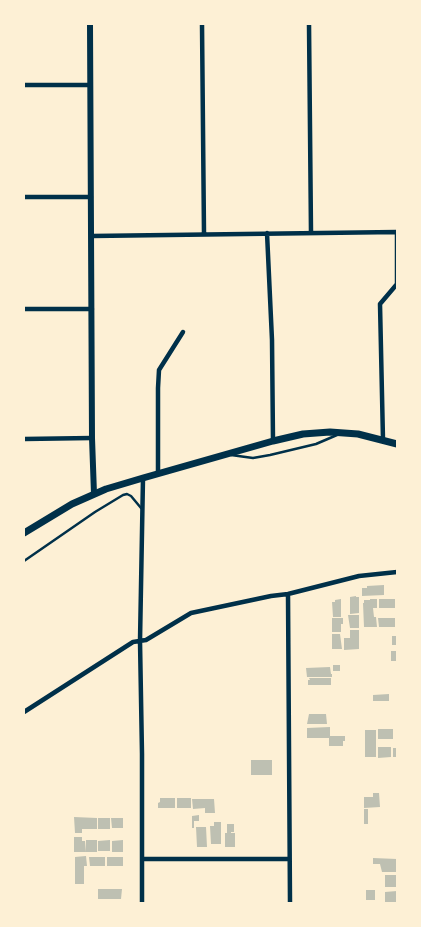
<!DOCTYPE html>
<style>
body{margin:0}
#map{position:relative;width:421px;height:927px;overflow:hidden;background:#fdf0d5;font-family:"Alegreya Sans",sans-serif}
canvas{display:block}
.frame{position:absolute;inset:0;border:25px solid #fdf0d5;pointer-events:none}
</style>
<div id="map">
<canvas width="421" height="927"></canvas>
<div class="frame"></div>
</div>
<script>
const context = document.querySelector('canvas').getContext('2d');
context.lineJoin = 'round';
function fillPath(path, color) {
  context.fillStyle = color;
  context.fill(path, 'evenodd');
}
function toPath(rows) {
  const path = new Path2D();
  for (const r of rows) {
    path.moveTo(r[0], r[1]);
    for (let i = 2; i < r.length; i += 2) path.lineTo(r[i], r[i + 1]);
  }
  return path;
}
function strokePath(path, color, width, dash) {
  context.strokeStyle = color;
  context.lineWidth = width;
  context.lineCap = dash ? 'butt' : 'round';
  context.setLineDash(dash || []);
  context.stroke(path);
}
fillPath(toPath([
 [384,585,384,595,362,596,362,588,367,588,367,586],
 [356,596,356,597,359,597,359,613,350,614,350,597],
 [341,599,341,617,333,617,332,602,335,602,335,600],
 [370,599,377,599,377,608,373,608,374,617,376,617,377,627,364,627,363,603,364,603,364,600,370,600],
 [379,599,395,599,395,608,379,608],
 [348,615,359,615,359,628,350,628],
 [332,618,343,618,343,624,341,624,341,632,332,632],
 [378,618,395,618,395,627,379,627],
 [350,630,359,630,359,649,344,650,344,638,350,638],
 [332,634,340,634,342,649,332,649],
 [392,636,397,636,397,645,392,645],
 [391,651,397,651,397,661,391,661],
 [333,665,340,665,340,671,333,671],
 [330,667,331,674,332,674,332,677,307,677,306,668],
 [309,678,331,678,331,685,308,685,308,680,310,680],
 [389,694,389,701,373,701,373,695],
 [309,714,326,714,327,724,307,724],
 [330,727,330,736,345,736,345,741,343,741,343,746,329,746,329,738,307,738,307,728],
 [378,729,393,729,393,739,378,739],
 [365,730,376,730,376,757,365,757],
 [378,747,391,747,391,757,378,758],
 [393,748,397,748,397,757,393,757],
 [251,760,272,760,272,775,251,775],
 [373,793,379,793,380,807,364,808,364,797,373,797],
 [160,798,175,798,175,808,158,808,158,803,160,802],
 [177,798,191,798,191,808,177,808],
 [192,799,214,799,215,813,205,813,205,808,193,809],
 [364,809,368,809,368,824,364,824],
 [199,815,199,821,194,821,194,828,192,828,192,816],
 [74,817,97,818,97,829,82,829,82,833,75,833],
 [98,818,110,818,110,829,98,829],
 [111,818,123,818,123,828,112,828],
 [214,822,221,822,221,844,211,844,210,826,214,826],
 [227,824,234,824,234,832,231,832,231,833,235,833,235,847,225,847,225,833,227,833],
 [196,827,206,827,207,847,197,847],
 [74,837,82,837,82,841,85,841,86,852,74,852],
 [86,840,97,840,97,852,86,852],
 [110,840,110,851,98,851,98,841],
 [123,840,123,852,112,852,112,841],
 [86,856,87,866,84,866,84,884,75,884,75,857],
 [89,857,105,857,105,866,90,866],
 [107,857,123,857,123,866,107,866],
 [373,858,397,859,397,872,382,872,380,864,373,864],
 [385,875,397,875,397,887,385,887],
 [98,889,122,889,121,899,98,899],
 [366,890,375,890,375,900,366,900],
 [397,891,397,903,385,903,385,892]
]), '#bec0b2');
strokePath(toPath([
 [231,455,253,458,270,455,316,444,337,435],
 [24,561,95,512,123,495,127,494,131,496,141,508]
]), '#003049', 2.5);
strokePath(toPath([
 [202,24,204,234],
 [309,24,311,233],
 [24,85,90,85],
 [24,197,91,197],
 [267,233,272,340,273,441],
 [92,236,397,232],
 [24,309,92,309],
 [24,439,92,438],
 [383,440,380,304,397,284,397,232],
 [158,473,158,388,159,370,183,332],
 [288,594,290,903],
 [24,712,133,642,146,640,191,613,271,596,288,594,359,576,397,572],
 [142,859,289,859],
 [142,903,142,754,140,641,143,478]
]), '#003049', 4.5);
strokePath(toPath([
 [90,24,92,438,94,494]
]), '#003049', 6);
strokePath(toPath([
 [24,533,72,504,106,489,143,478,273,441,303,434,330,432,358,434,397,444]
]), '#003049', 7);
</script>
